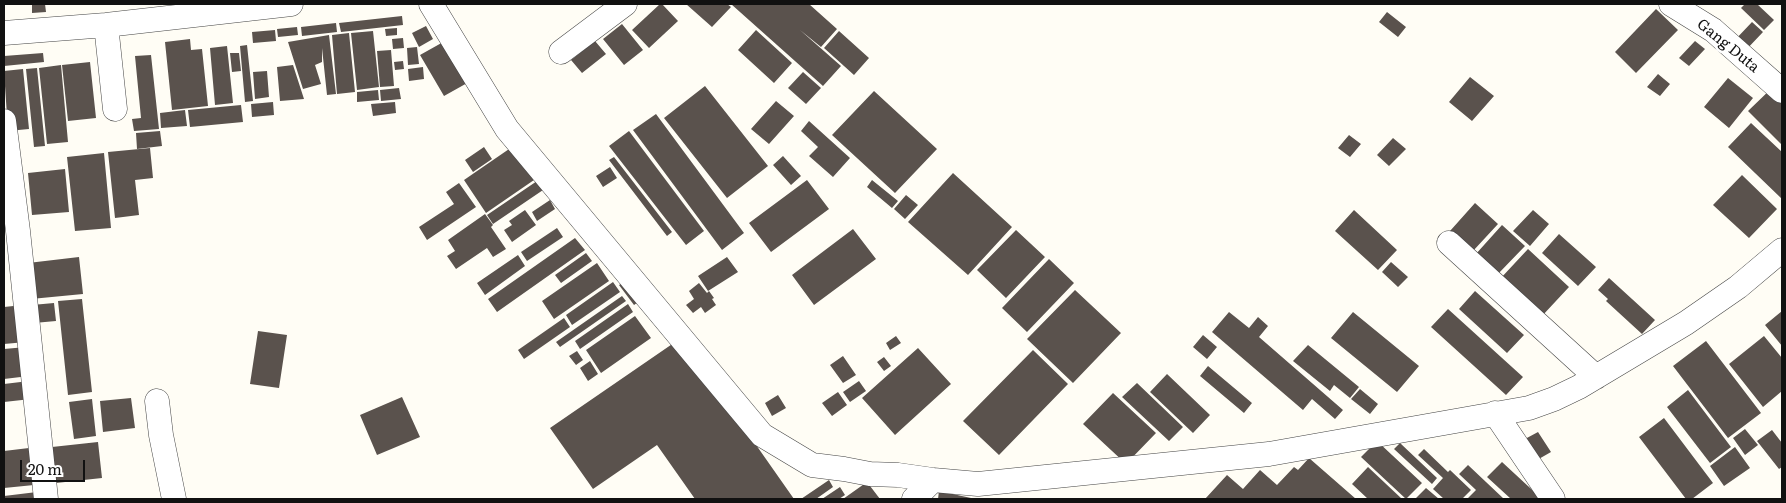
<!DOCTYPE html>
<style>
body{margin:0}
#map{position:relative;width:1786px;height:503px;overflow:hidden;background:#fffdf5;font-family:Literata,serif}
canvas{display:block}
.frame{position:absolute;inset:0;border:5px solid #111;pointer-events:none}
.scale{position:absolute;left:20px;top:460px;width:65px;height:22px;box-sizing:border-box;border:2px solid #111;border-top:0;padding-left:6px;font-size:15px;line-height:18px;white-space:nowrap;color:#111;-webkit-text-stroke:4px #fff;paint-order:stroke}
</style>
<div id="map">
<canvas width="1786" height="503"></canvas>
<div class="frame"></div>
<div class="scale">20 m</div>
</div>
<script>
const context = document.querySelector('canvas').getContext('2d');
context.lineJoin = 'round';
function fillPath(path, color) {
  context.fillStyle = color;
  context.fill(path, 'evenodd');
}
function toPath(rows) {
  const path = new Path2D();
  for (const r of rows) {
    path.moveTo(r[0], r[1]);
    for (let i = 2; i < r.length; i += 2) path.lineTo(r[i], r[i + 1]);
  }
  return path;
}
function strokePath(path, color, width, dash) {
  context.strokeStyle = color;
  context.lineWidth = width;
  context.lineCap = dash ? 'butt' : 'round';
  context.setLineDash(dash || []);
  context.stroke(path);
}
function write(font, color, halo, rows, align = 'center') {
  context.font = font + ' Literata,serif';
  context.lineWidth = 5;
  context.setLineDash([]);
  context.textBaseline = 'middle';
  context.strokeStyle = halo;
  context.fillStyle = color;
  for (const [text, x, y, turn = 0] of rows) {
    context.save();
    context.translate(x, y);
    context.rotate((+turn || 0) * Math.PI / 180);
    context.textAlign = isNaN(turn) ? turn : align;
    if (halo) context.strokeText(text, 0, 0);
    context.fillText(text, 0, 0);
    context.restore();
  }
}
fillPath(toPath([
 [32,4,45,4,46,12,32,13],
 [660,4,662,4,678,21,649,48,632,30],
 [686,4,727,4,731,7,712,27],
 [731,4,809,4,837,29,821,47,800,30,841,66,823,86],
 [1745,4,1757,4,1774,20,1764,30,1741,8],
 [1656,9,1678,30,1636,73,1615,52],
 [1387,12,1406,27,1398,37,1379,22],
 [402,16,403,25,341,32,339,23],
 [1752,22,1763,32,1745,51,1734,41],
 [336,23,337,32,302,36,301,27],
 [622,24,643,50,624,65,603,39],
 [426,26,433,39,419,47,412,33],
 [297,27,298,35,278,37,277,29],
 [397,28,397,35,386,36,385,29],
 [275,30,276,41,253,43,252,32],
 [756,30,792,63,774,83,738,50],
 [373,31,379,87,357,90,351,33],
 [839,31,869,58,854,75,824,48],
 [349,33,355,92,337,94,332,35],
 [329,35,336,94,327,95,322,48,322,62,315,65,321,84,303,89,288,42],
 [403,38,404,48,393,49,392,39],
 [190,39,191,50,202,49,208,106,172,110,165,42],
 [445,41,469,82,444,96,420,55],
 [595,41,606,54,582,73,571,60],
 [1695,41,1705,49,1689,66,1679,58],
 [247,45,253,101,245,102,240,46],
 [227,46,233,103,215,105,210,48],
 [417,47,419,64,408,65,407,48],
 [391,50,394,86,380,87,377,51],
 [43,53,44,62,4,66,4,56],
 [230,53,239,53,241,71,232,72],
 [151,55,159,129,134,131,132,119,141,118,135,56],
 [403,61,404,69,395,70,394,62],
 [90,62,96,118,68,121,62,65],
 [61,65,68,142,47,144,39,68],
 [293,65,304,99,280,101,277,67],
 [423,67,424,79,409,81,408,69],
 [37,68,45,146,34,147,26,69],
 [23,69,29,129,8,131,4,71],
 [267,71,269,97,255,99,253,72],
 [803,72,821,88,806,104,788,88],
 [1658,74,1670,84,1660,96,1647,87],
 [1470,77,1494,96,1472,121,1449,102],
 [1728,78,1753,98,1729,128,1704,107],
 [1775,85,1782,93,1782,145,1748,111],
 [705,86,768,166,727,198,664,118],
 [399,88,401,99,381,101,380,90],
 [378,90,379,100,357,102,357,92],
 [874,91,937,149,895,193,832,135],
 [776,101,794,116,769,144,751,129],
 [273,102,274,115,252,117,251,104],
 [395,102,396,113,373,116,371,104],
 [241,105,243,122,190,127,188,110],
 [185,110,187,126,161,128,160,113],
 [656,114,744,233,722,250,633,130],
 [809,121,850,158,833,177,809,156,818,147,801,131],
 [1751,123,1782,152,1782,199,1728,147],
 [160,131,162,146,137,149,136,133],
 [629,131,704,231,686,245,609,146],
 [1349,135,1361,144,1350,157,1338,148],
 [1393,138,1406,149,1389,166,1377,155],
 [484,147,492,159,473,172,465,160],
 [512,147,534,180,486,213,464,180],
 [150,148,153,178,135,180,139,215,115,218,108,152],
 [104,153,111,228,75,231,67,157],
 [783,156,801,176,791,185,773,165],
 [614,157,672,232,667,236,609,160],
 [610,167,617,178,603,187,596,176],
 [65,169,69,212,32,215,28,173],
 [953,173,1012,227,968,275,908,222],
 [1742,175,1777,209,1749,238,1713,205],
 [540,179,546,188,493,224,487,215],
 [807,180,829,209,771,252,749,223],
 [872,180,898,201,892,208,867,187],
 [459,183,476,207,427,240,419,227,454,204,446,192],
 [906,195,918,205,905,219,894,209],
 [550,200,555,209,537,221,532,212],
 [1475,203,1498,224,1473,251,1450,231],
 [525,210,536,225,512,242,504,230,512,225,509,221],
 [1354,210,1397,250,1378,270,1335,231],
 [1533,210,1549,224,1530,246,1513,231],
 [485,214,493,225,491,227,506,249,493,257,487,248,456,269,447,256,455,251,448,240],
 [1502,225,1525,246,1497,275,1475,255],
 [557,228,563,237,527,261,521,252],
 [853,229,876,259,814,305,792,275],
 [1016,230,1045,257,1006,298,977,270],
 [1559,234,1596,267,1578,286,1542,253],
 [575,238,585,250,497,312,488,299],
 [1528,249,1569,287,1542,316,1500,279],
 [586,253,592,261,561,283,555,275],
 [518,255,525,266,485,295,477,283],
 [79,257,83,294,31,299,28,263],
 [727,257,738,272,708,291,698,276],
 [1049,259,1074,283,1027,332,1002,308],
 [1391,262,1408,277,1398,287,1382,272],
 [597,263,609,281,554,319,542,301],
 [630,278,644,298,634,305,619,285],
 [1609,278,1655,320,1642,334,1606,301,1608,299,1598,290],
 [613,282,620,292,572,325,566,315],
 [699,283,707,293,709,291,714,298,712,299,716,305,705,313,701,307,693,313,686,305,694,299,689,291],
 [1075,290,1121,333,1073,383,1027,339],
 [1475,291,1524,335,1507,353,1459,309],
 [622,296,626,301,560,347,556,342],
 [82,299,92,392,68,395,58,301],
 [54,303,56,321,34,323,32,305],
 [628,304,633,312,580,349,575,341],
 [23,305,26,342,4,344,4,307],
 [1448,309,1523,377,1506,395,1431,327],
 [1782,311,1782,346,1765,325],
 [1229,312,1249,328,1258,317,1268,326,1259,337,1343,410,1335,419,1312,399,1303,410,1212,332],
 [1353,312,1419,366,1397,392,1331,338],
 [635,316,651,338,601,373,586,350],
 [564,318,570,327,524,359,518,350],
 [258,331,287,335,279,388,250,384],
 [1203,335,1217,347,1207,359,1193,347],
 [896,336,901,343,890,350,886,343],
 [1764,336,1782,358,1782,391,1763,407,1729,364],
 [681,338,794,499,695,499,657,445,593,489,550,428],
 [1706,341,1761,413,1728,438,1673,366],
 [1308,345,1359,387,1350,398,1334,385,1330,391,1293,361],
 [26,347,29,376,4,379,4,349],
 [918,348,951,384,895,435,862,398],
 [1033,350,1068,384,999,455,963,421],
 [577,351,583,360,576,365,569,356],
 [843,356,856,375,843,383,830,365],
 [884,357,891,366,884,371,877,362],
 [590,361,598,374,588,381,580,368],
 [1208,366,1252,403,1244,413,1200,376],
 [1167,374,1210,415,1193,433,1150,392],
 [29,381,31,399,4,402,4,384],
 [859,381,866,391,850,402,843,392],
 [1137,383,1183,427,1169,441,1122,397],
 [1360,389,1378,404,1370,414,1351,399],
 [1688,390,1731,447,1710,463,1667,407],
 [838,392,847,405,832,416,822,403],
 [1113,393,1156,433,1126,464,1083,424],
 [778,395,786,408,772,416,765,403],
 [402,397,420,437,377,455,360,415],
 [131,398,135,428,103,432,100,401],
 [92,399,96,436,74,439,69,402],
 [1664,418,1713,483,1692,499,1686,499,1639,437],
 [1745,429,1758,445,1745,455,1733,438],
 [1772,430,1782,443,1782,467,1779,469,1757,441],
 [1538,432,1551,452,1537,460,1525,439],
 [1377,441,1422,483,1406,499,1361,457],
 [98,442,102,478,56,483,52,447],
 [1400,443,1437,478,1432,484,1394,449],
 [1735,447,1750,468,1724,486,1710,466],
 [29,448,34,485,4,488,4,451],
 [1424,449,1448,472,1450,470,1471,490,1462,499,1444,499,1433,489,1443,478,1418,455],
 [1309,458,1356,499,1205,499,1227,475,1243,489,1260,470,1277,485,1294,467,1298,470],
 [1502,462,1542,499,1511,499,1487,477],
 [1468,465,1504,499,1467,499,1476,490,1459,474],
 [1368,467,1402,499,1368,499,1352,484],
 [829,480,833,487,816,499,801,499],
 [867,482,880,499,843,499],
 [840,487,845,495,839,499,822,499],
 [1426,488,1439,499,1415,499],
 [939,491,971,498,971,499,938,499],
 [37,492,37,499,4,499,4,496]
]), '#5a524d');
const minor = toPath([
 [431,4,507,129,762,435,812,465,844,469,870,474,898,475,933,480,978,484,1269,454,1529,408,1554,399,1579,387,1686,323,1738,287,1782,250],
 [1671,4,1713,30,1782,91],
 [106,25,115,109],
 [4,33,106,25,291,4],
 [561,52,625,4],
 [4,121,18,231,46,499],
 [1449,243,1596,377],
 [157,401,161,435,174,499],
 [1495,413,1553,499],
 [914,499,933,480]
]);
strokePath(minor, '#444', 25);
strokePath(minor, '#fff', 24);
write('15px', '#111', '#fff', [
 ["Gang Duta",1728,46,39]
]);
</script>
